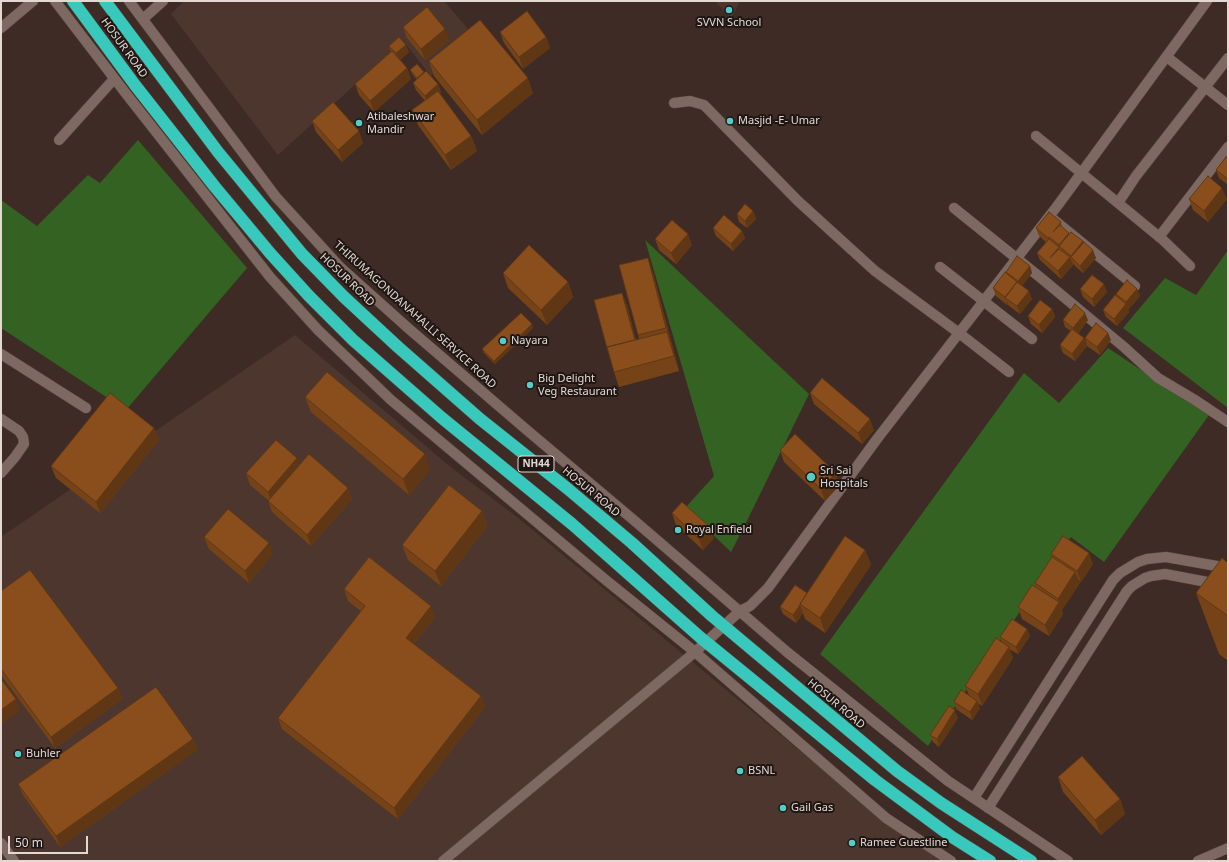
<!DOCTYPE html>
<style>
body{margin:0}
#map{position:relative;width:1229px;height:862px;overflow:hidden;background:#3e2b25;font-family:"Noto Sans",sans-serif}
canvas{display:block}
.frame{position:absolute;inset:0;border:2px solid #e4d8d3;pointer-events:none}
.scale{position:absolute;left:8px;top:836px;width:80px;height:18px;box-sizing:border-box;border:2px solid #e4d8d3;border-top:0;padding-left:5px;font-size:12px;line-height:14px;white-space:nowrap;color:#e4d8d3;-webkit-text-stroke:3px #1e1613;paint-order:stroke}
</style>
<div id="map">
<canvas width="1229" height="862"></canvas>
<div class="frame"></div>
<div class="scale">50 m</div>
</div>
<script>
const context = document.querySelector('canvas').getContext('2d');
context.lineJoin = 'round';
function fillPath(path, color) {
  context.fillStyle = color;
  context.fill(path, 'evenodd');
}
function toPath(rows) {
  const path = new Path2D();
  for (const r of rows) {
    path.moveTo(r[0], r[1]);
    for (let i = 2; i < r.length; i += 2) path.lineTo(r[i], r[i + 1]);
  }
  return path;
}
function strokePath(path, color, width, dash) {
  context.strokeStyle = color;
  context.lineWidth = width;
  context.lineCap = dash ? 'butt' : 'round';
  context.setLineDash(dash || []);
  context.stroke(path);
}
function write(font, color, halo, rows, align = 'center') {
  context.font = font + ' "Noto Sans",sans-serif';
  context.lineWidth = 4;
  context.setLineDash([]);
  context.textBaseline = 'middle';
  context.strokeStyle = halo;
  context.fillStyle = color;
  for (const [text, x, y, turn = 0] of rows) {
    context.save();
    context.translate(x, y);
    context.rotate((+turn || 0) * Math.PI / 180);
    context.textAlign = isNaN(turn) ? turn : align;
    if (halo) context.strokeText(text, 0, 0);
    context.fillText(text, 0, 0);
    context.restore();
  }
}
fillPath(toPath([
 [184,1,444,1,475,37,431,76,403,41,278,155,171,14],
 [715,1,740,1,731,19],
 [295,335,453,469,517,517,885,821,945,861,1,861,1,537]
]), '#4d362d');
fillPath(toPath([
 [138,140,247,268,126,410,1,328,1,200,37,226,88,175,100,183],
 [645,240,809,394,743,529,731,552,685,508,714,476],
 [1228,250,1228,408,1123,328,1165,278,1196,295],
 [1108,348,1209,415,1104,562,1071,537,928,746,820,654,1024,373,1059,403]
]), '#336222');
const minor = toPath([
 [55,1,127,95,270,277,318,330,391,400,607,581,695,652,886,818,951,861],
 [129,1,276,197,340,267,408,328,528,431,636,522,787,652,948,781,1068,861],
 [143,19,163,1],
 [1,28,33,1],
 [1167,57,1228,105],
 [674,103,690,101,704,105,798,201,875,271,959,333,1009,372],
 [1036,136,1118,203],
 [59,140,114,79],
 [954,208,1041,278,1124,347,1158,378,1195,400,1228,422],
 [1053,219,1135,286],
 [1159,237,1228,147],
 [1190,266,1163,240,1118,203,1136,176,1228,58],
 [940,267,1032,339],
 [1,354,86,408],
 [1,419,19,431,23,437,24,444,15,457,1,473],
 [974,798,1113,580,1120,573,1138,562,1147,559,1166,557,1228,568],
 [988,808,1127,591,1132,586,1145,578,1151,576,1165,574,1228,586],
 [1,843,14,861],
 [443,861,695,652,740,611,750,606,768,588,877,439,1058,205,1207,1],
 [1198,861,1228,848]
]);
const highway = toPath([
 [73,1,135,85,215,187,270,253,309,296,353,340,442,418,572,524,701,638,875,780,952,837,990,861],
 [105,1,218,152,302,254,344,297,398,347,480,419,568,489,632,543,712,616,897,771,941,803,1031,861]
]);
strokePath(minor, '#564741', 11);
strokePath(highway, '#564741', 13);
strokePath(minor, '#7e6962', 10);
strokePath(highway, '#38c8bc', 12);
fillPath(toPath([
 [403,27,449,40,425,60,407,38],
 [500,32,546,37,550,48,523,69,504,43],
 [389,46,409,52,400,60,407,68,411,79,374,112,359,95,355,84,391,52],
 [429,61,533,93,482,135,434,76],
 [410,70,424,72,438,84,441,92,439,93,471,136,477,151,451,170,418,125,412,110,425,101,416,90,413,83,417,80,412,74],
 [312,121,363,143,342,162,316,132],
 [1228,159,1228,185,1219,178,1216,170],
 [1189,199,1227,199,1208,222,1193,210],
 [753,211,756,219,747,228,739,222,737,214],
 [1061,222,1062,227,1069,234,1083,241,1096,258,1083,273,1074,265,1072,262,1073,265,1061,279,1040,260,1037,253,1046,242,1039,236,1036,228],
 [713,228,742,231,745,238,733,251,716,236],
 [655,239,692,245,676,264,659,250],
 [1030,266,1032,273,1022,286,1032,299,1020,314,1008,305,1008,304,1007,305,996,296,993,288,1006,273,1006,272],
 [503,273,568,282,573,297,547,325,508,288],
 [653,273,679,371,619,387,614,372,610,358,607,348,627,305,636,340,639,339,638,335],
 [1080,289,1107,292,1094,307,1083,297],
 [1137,289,1140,296,1128,310,1129,312,1117,326,1106,317,1103,310,1116,296,1116,294],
 [1052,309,1055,317,1042,333,1031,324,1028,316],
 [1063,320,1088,320,1078,334,1084,338,1087,346,1075,361,1063,353,1060,345,1071,331,1065,327],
 [533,328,495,364,484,353,482,349],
 [1085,338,1111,340,1100,355,1087,346],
 [810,393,874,430,862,444,814,404],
 [305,397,430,469,409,495,311,412],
 [154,428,159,440,100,513,56,478,51,466],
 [780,450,840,485,825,501,784,462],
 [300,465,348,488,352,499,311,546,272,512,268,500,250,485,246,473],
 [482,511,487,526,441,586,408,560,402,545],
 [672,513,714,538,703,550,676,525],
 [204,537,273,554,249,583,209,549],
 [865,550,871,565,825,633,805,619,803,613,796,623,783,614,780,607,807,593],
 [1051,554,1093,564,1081,582,1078,580,1080,583,1062,610,1063,614,1049,636,1022,619,1018,607,1036,587,1035,583,1052,557],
 [1228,563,1228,661,1219,654,1196,593],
 [344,589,435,617,414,644,481,696,485,707,398,819,282,729,278,718,361,611,348,601],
 [1,591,118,688,122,699,55,748,1,675],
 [1027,629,1030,636,1018,654,1009,649,1013,658,982,706,978,703,980,708,972,720,956,709,954,702,969,695,965,686,1002,643,1000,637],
 [958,718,939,747,933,742,930,735],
 [193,739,197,750,60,847,23,795,18,784],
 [1058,777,1120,799,1125,814,1101,835,1063,792]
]), '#764318');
fillPath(toPath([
 [445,29,449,40,425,60,421,49],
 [546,37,550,48,523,69,519,57],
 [406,45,409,52,398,61,396,53],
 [407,68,411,79,374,112,370,101],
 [528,78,533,93,482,135,477,120],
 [438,84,441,92,427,103,425,96],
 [359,131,363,143,342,162,338,150],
 [471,136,477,151,451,170,445,155],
 [1222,188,1227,199,1208,222,1204,211],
 [753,211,756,219,747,228,745,221],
 [742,231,745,238,733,251,731,244],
 [1069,233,1072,240,1059,247,1059,245],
 [688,234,692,245,676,264,671,253],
 [1083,241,1085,249,1071,258,1071,256],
 [1093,250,1096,258,1083,273,1080,266],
 [1070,257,1073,265,1061,279,1058,271],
 [648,258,653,273,679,371,674,356],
 [1030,266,1032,273,1020,289,1018,281],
 [568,282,573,297,547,325,541,310],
 [1017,282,1020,289,1005,298,1008,304,1007,305,1005,297],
 [1104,284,1107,292,1094,307,1092,299],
 [1137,289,1140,296,1128,310,1126,302],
 [1029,291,1032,299,1020,314,1017,306],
 [622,293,627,305,639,352,635,341],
 [1126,304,1129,312,1117,326,1114,319],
 [1052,309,1055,317,1042,333,1039,325],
 [1085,313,1088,320,1076,336,1073,328],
 [532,324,533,328,495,364,494,361],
 [1108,333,1111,340,1100,355,1097,347],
 [1084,338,1087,346,1075,361,1072,354],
 [870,419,874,430,862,444,858,433],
 [154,428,159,440,100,513,96,502],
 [425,454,430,469,409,495,403,479],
 [297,458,301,470,272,503,268,492],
 [836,473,840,485,825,501,821,489],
 [348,488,352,499,311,546,307,535],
 [482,511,487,526,441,586,435,571],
 [710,527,714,538,703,550,699,539],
 [269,543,273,554,249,583,245,571],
 [865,550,871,565,825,633,820,618],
 [1089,553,1093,564,1081,582,1077,571],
 [1075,572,1080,583,1062,610,1058,599],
 [1059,602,1063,614,1049,636,1045,625],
 [800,605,803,613,796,623,793,615],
 [431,606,435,617,410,649,406,638],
 [1027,629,1030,636,1018,654,1016,647],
 [1009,647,1013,658,982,706,978,694],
 [118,688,122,699,55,748,51,737],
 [481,696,485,707,398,819,394,808],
 [16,699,20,711,1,724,1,710],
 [977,701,980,708,972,720,970,712],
 [955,710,958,718,939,747,937,739],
 [193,739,197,750,60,847,56,836],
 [1120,799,1125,814,1101,835,1095,820]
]), '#603714');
const building = toPath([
 [427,7,445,29,421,49,403,27,427,7],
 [527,11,546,37,519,57,500,32,527,11],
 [480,20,528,78,477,120,429,61,480,20],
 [399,37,406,45,396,53,389,46,399,37],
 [392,51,407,68,370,101,355,84,392,51],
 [417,64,424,72,417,78,410,70,417,64],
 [426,71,438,84,425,96,413,83,426,71],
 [438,91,471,136,445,155,412,110,438,91],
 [333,102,359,131,338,150,312,121,333,102],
 [1226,157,1228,159,1228,179,1216,170,1226,157],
 [1208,176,1222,188,1204,211,1189,199,1208,176],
 [745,204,753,211,745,221,737,214,745,204],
 [1049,212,1061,222,1053,232,1060,225,1069,233,1059,245,1049,237,1048,238,1036,228,1049,212],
 [724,215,742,231,731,244,713,228,724,215],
 [672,220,688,234,671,253,655,239,672,220],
 [1071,232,1083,241,1071,256,1059,246,1071,232],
 [1049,239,1059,247,1050,258,1059,249,1070,257,1058,271,1037,253,1049,239],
 [1084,242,1093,250,1080,266,1071,257,1084,242],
 [529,245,568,282,541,310,503,273,529,245],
 [1017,256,1030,266,1018,281,1006,272,1017,256],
 [648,258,666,328,638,335,619,265,648,258],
 [1005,272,1017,282,1005,297,993,288,1005,272],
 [1092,275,1104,284,1092,299,1080,289,1092,275],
 [1127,280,1137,289,1126,302,1116,294,1127,280],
 [1017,282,1029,291,1017,306,1005,298,1017,282],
 [622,293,635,340,607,347,608,348,607,348,594,300,622,293],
 [1115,295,1126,304,1114,319,1103,310,1115,295],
 [1040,300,1052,309,1039,325,1028,316,1040,300],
 [1075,304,1085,313,1073,328,1063,320,1075,304],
 [521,313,532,324,494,361,482,349,521,313],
 [1096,323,1108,333,1097,347,1085,338,1096,323],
 [1072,329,1084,338,1072,354,1060,345,1072,329],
 [667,332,674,356,614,372,607,347,667,332],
 [327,372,425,454,403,479,305,397,327,372],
 [822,378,870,419,858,433,810,393,822,378],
 [110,393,154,428,96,502,51,466,110,393],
 [795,434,836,473,821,489,780,450,795,434],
 [276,440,297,458,268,492,246,473,276,440],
 [309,454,348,488,307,535,268,501,309,454],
 [449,485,482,511,435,571,402,545,449,485],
 [682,502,710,527,699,539,672,513,682,502],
 [228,509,269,543,245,571,204,537,228,509],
 [845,536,865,550,820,618,800,604,845,536],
 [1063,536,1089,553,1077,571,1051,554,1063,536],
 [369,557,431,606,406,638,481,696,394,808,278,718,365,606,344,589,369,557],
 [1052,557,1075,572,1058,599,1035,583,1052,557],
 [1222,558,1228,563,1228,616,1196,593,1222,558],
 [30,570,118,688,51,737,1,669,1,591,30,570],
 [795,585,807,593,800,604,800,605,793,615,780,607,795,585],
 [1032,585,1059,602,1045,625,1018,607,1032,585],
 [1012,619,1027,629,1016,647,1000,637,1012,619],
 [996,638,1009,647,978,694,965,686,996,638],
 [1,679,16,699,1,710,1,679],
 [156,687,193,739,56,836,18,784,156,687],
 [961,690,977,701,970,712,954,702,961,690],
 [949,706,955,710,937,739,930,735,949,706],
 [1082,756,1120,799,1095,820,1058,777,1082,756]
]);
fillPath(building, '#894e1c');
strokePath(building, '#603714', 1);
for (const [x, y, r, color] of [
 [729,10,4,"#54cdc8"],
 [730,121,4,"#54cdc8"],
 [359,123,4,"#54cdc8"],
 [503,341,4,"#54cdc8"],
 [530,385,4,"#54cdc8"],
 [811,477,5,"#54cdc8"],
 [678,530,4,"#54cdc8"],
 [18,754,4,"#54cdc8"],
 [740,771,4,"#54cdc8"],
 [783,808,4,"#54cdc8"],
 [852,843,4,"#54cdc8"]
]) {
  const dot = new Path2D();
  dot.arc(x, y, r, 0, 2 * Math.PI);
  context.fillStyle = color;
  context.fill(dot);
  strokePath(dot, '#1e1613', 1.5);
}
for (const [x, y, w] of [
 [536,464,36]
]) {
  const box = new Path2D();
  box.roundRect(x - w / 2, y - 8, w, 16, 3);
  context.fillStyle = '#1e1613';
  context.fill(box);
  strokePath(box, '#e4d8d3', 1);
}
write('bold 10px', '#e4d8d3', null, [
 ["NH44",536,464]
]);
write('11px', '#e4d8d3', '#1e1613', [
 ["SVVN School",729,23,"center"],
 ["Atibaleshwar",367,117],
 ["Mandir",367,130],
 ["Masjid -E- Umar",738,121],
 ["Nayara",511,341],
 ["Big Delight",538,379],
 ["Veg Restaurant",538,392],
 ["Sri Sai",820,471],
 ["Hospitals",820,484],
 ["Royal Enfield",686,530],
 ["Buhler",26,754],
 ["BSNL",748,771],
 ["Gail Gas",791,808],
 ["Ramee Guestline",860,843]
], 'left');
write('11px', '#e4d8d3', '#1e1613', [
 ["HOSUR ROAD",124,48,54],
 ["HOSUR ROAD",347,280,44],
 ["THIRUMAGONDANAHALLI SERVICE ROAD",415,315,42],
 ["HOSUR ROAD",591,492,40],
 ["HOSUR ROAD",836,704,40]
]);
</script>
